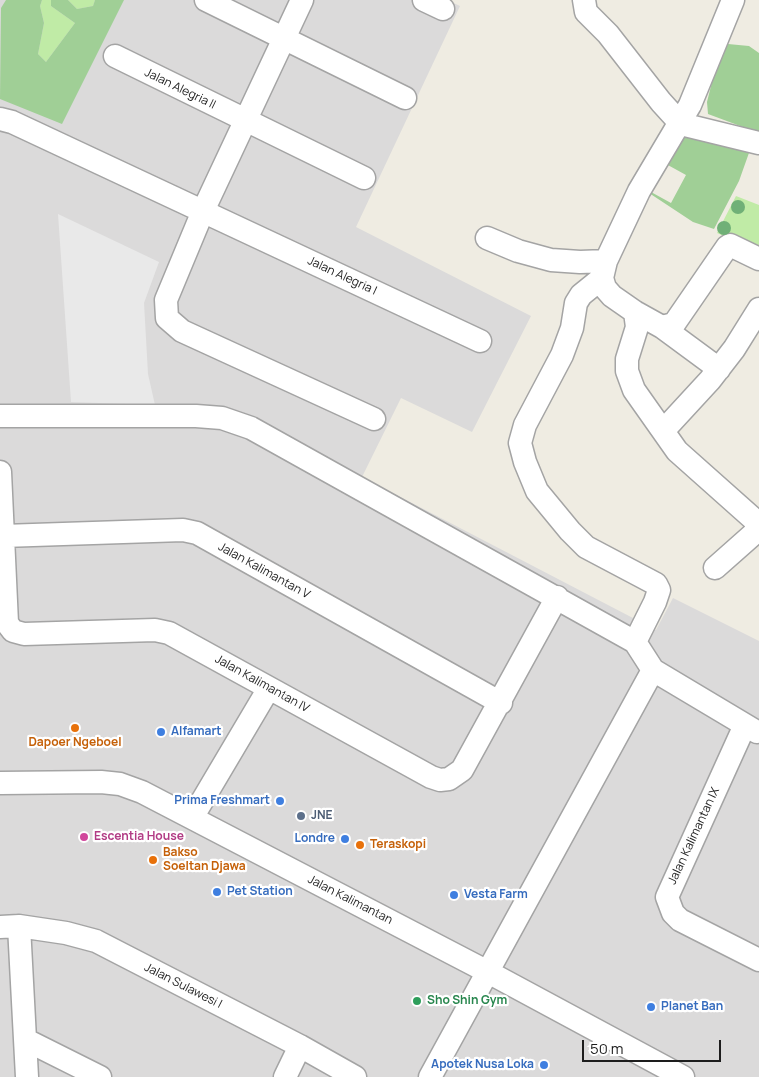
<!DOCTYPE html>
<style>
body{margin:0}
#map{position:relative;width:759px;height:1077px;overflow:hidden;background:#efece2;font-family:Manrope,sans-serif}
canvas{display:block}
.scale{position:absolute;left:582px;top:1040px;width:139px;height:22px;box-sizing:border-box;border:2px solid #1d1d1d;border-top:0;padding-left:6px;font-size:15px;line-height:18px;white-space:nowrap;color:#1d1d1d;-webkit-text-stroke:4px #fff;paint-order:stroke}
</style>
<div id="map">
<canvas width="759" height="1077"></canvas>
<div class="scale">50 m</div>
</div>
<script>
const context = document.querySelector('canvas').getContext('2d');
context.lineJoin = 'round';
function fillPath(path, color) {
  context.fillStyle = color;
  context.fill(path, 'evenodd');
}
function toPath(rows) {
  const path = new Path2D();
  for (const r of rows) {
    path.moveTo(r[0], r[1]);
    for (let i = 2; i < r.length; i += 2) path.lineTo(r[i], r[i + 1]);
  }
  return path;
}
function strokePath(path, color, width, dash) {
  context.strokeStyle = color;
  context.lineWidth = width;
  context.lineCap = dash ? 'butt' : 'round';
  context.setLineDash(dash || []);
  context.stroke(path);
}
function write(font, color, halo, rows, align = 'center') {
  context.font = font + ' Manrope,sans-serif';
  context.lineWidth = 4.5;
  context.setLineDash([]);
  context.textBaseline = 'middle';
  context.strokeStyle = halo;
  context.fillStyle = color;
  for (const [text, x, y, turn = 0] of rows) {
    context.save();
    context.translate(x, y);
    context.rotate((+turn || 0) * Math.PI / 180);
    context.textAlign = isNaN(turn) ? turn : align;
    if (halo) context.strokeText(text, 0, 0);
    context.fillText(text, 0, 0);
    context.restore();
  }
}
fillPath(toPath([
 [0,0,447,0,460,6,356,227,531,316,472,432,401,398,362,477,656,630,673,598,759,641,759,1077,0,1077]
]), '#dbdada');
fillPath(toPath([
 [42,0,51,0,51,6,75,23,46,62,38,54,44,23,40,6],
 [68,0,95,0,93,6,77,9],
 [736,196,759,205,759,251,717,233]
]), '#c0eba6');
fillPath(toPath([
 [6,0,42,0,40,6,44,23,38,54,46,62,75,23,51,6,51,0,68,0,77,9,93,6,95,0,124,0,62,124,0,99,1,8],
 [728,44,749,46,759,53,759,133,708,114,707,102,714,74],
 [683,131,750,150,739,181,714,229,693,222,646,191],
 [666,164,686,175,671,203,651,192]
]), '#a0cf96');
fillPath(toPath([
 [58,214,159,262,144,303,148,374,155,405,71,402]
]), '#e9e9e9');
const minor = toPath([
 [206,0,405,98],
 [302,0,203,211,166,300,167,318,182,331,374,419],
 [424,0,443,9],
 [584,0,586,12,608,34,661,102,681,124,759,143],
 [733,0,690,105,639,191,606,261,602,278,605,288,612,296,635,312,662,327,674,324,727,247,730,245,759,259],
 [115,56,364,178],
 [0,119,12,122,480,341],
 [487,238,518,251,551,260,580,262,606,261],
 [602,278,581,295,576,303,572,328,562,355,525,425,520,443,525,462,537,491,570,531,586,547,656,584,659,590,655,602,635,642],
 [635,312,637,327,627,359,627,371,634,390,677,451,759,524],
 [662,327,719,369],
 [0,416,196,416,222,418,251,428,635,642,653,670,430,1077],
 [663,431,710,380,734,349,759,309],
 [0,472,7,623,13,631,24,634,155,630,169,633,431,777,440,780,449,779,462,770,557,597],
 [3,536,183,530,197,533,501,703],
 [715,568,759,529],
 [653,670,757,732],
 [745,725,667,897,673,913,680,920,759,960],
 [0,783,101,782,120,784,142,792,488,972,683,1077],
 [192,818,269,688],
 [19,926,27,1077],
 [0,927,19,926,66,933,96,941,300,1046,355,1077],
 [26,1040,100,1077],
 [285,1077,300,1046]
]);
strokePath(minor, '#a4a4a4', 25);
strokePath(minor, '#fff', 22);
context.fillStyle = '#70b077';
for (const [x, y] of [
 [738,207],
 [724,228]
]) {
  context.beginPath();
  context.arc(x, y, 7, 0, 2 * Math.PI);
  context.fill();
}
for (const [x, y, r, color] of [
 [75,728,5,"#e8710a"],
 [161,732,5,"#3f7fe0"],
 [280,801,5,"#3f7fe0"],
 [301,816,5,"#5c6f8a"],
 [84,837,5,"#d1479c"],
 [345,839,5,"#3f7fe0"],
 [360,845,5,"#e8710a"],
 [153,860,5,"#e8710a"],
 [217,892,5,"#3f7fe0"],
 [454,895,5,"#3f7fe0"],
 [417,1001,5,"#2e9e5b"],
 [651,1007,5,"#3f7fe0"],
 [544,1065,5,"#3f7fe0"]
]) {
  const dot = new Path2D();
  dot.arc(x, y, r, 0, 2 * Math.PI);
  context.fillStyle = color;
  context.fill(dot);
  strokePath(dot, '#fff', 2);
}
write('12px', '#1d1d1d', '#fff', [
 ["Jalan Alegria II",180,89,26],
 ["Jalan Alegria I",342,276,25],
 ["Jalan Kalimantan V",264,571,29],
 ["Jalan Kalimantan IV",262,684,29],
 ["Jalan Kalimantan IX",694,836,-65],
 ["Jalan Kalimantan",350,900,27],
 ["Jalan Sulawesi I",183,986,27]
]);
write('bold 12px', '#366cbe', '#fff', [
 ["Alfamart",171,732],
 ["Prima Freshmart",270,801,"right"],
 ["Londre",335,839,"right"],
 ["Pet Station",227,892],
 ["Vesta Farm",464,895],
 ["Planet Ban",661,1007],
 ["Apotek Nusa Loka",534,1065,"right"]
], 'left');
write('bold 12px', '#c56008', '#fff', [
 ["Dapoer Ngeboel",75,743,"center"],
 ["Teraskopi",370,845],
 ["Bakso",163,853],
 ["Soeltan Djawa",163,867]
], 'left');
write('bold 12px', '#4e5e75', '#fff', [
 ["JNE",311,816]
], 'left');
write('bold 12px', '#b23c85', '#fff', [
 ["Escentia House",94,837]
], 'left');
write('bold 12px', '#27864d', '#fff', [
 ["Sho Shin Gym",427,1001]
], 'left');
</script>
